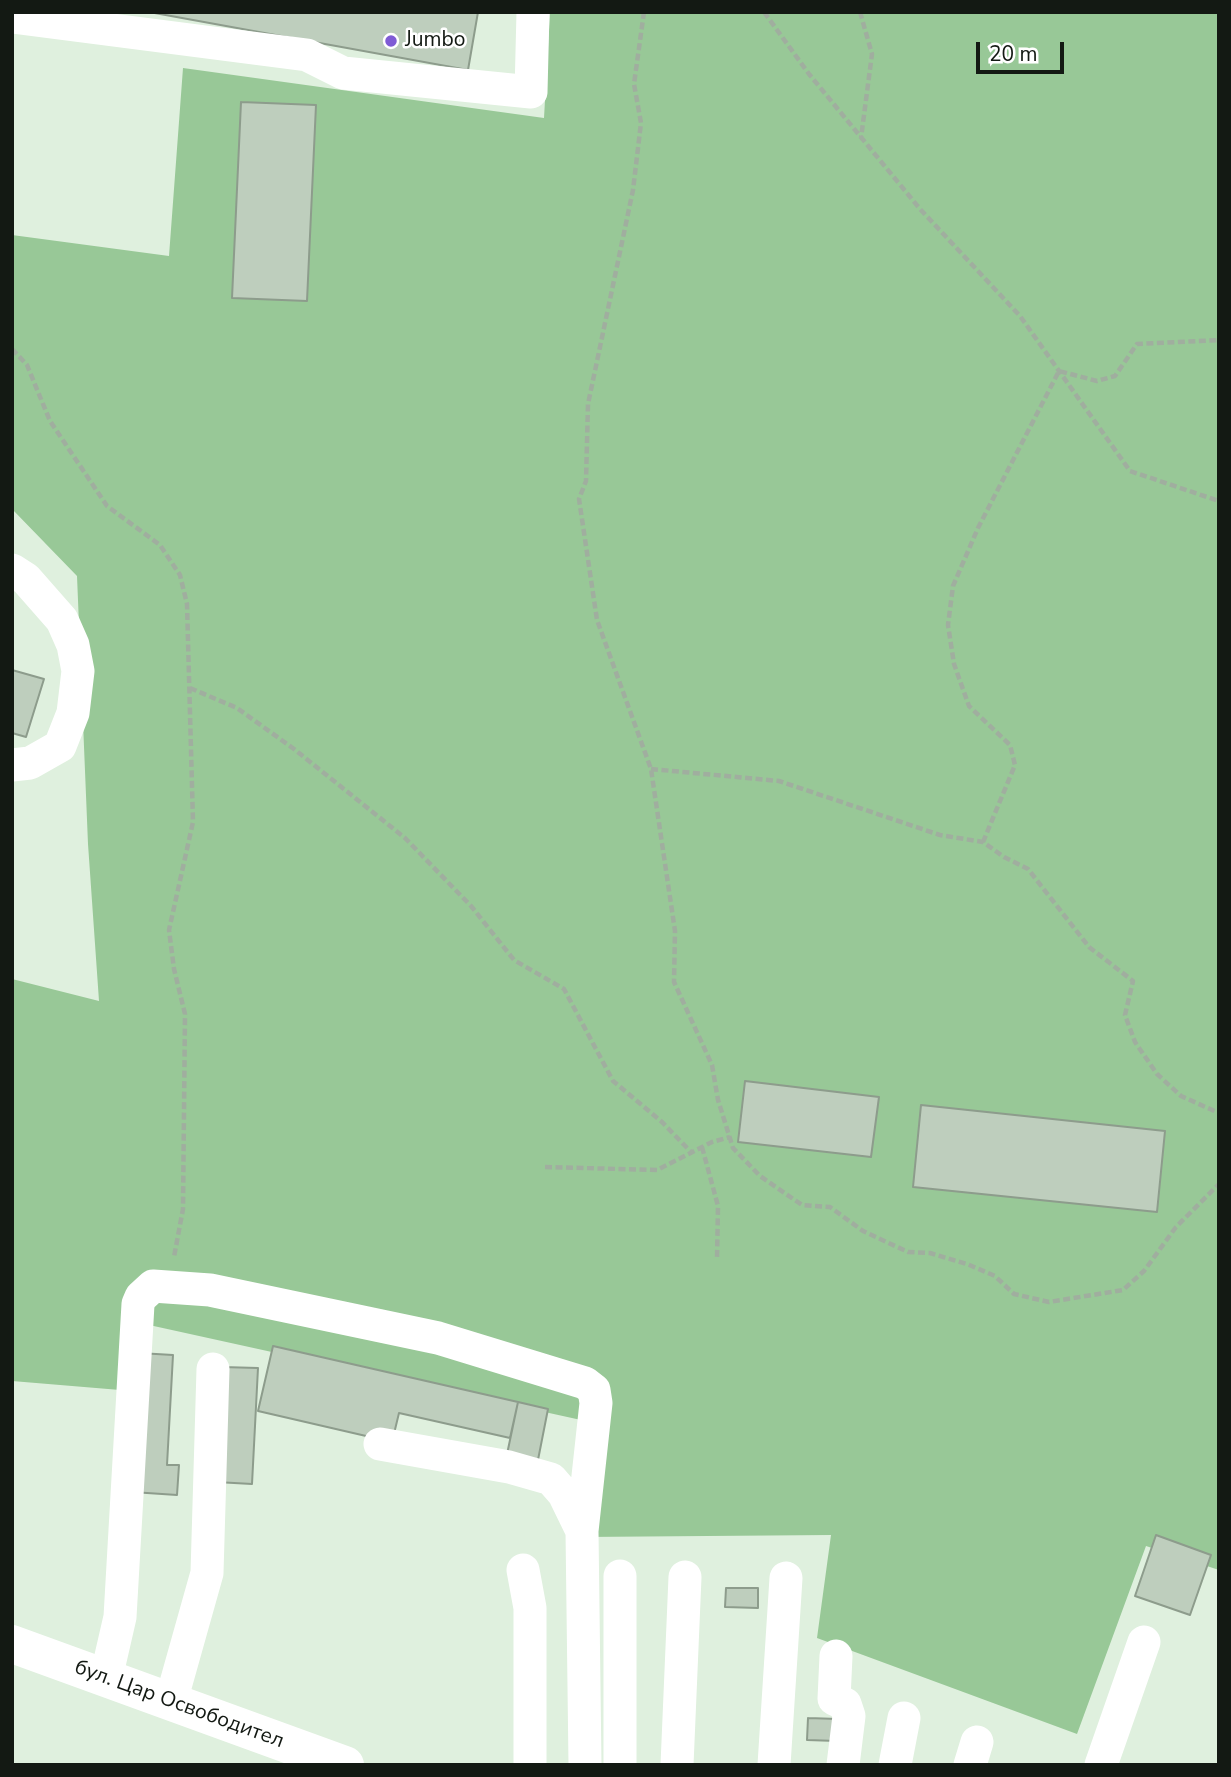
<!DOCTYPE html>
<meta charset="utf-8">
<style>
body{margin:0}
#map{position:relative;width:1231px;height:1777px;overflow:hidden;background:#dff0de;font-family:"Nunito Sans",sans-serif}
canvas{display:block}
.frame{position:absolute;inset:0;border:14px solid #131913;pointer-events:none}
.scale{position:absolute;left:976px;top:42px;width:88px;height:32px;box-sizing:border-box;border:4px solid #131913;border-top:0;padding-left:9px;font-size:21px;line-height:24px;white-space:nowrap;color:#131913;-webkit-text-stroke:5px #fff;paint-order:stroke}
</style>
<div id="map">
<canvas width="1231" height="1777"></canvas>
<div class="frame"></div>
<div class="scale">20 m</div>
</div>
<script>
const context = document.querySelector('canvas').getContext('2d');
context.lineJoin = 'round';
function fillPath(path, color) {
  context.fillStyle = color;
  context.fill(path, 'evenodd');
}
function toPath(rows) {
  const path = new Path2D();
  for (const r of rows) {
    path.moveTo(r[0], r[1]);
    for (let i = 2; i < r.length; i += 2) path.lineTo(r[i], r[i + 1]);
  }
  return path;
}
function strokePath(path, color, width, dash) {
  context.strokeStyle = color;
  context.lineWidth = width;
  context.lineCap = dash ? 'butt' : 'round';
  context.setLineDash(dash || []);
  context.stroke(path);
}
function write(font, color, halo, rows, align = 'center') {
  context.font = font + ' "Nunito Sans",sans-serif';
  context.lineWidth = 5;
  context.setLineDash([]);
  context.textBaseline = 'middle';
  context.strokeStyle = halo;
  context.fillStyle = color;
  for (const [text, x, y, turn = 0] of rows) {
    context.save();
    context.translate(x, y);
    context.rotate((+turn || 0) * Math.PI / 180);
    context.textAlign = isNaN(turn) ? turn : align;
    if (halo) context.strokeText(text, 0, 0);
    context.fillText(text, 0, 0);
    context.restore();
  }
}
fillPath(toPath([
 [550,12,1219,12,1219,1570,1146,1546,1077,1734,817,1638,831,1535,583,1537,581,1420,140,1323,132,1391,12,1381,12,979,99,1001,88,844,77,576,12,509,12,235,169,256,183,68,544,118]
]), '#98c897');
const building = toPath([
 [149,12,478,12,468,70,149,12],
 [241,102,316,105,307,301,232,298,241,102],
 [12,670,44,679,26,737,12,733,12,670],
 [745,1081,879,1097,871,1157,738,1142,745,1081],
 [921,1105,1165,1131,1157,1212,913,1187,921,1105],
 [273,1346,518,1402,510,1438,399,1413,392,1442,258,1411,273,1346],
 [139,1353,173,1355,167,1465,179,1465,177,1495,132,1492,139,1353],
 [222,1367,258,1368,252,1484,216,1482,222,1367],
 [518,1402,548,1409,537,1465,506,1459,518,1402],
 [1156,1535,1211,1555,1190,1615,1135,1596,1156,1535],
 [726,1588,758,1588,758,1608,725,1607,726,1588],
 [808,1718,838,1719,837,1741,807,1740,808,1718]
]);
fillPath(building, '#becebd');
strokePath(building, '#8d9c8c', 2);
strokePath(toPath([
 [644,12,634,84,641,123,633,190,588,404,586,481,579,499,597,620,651,769,675,931,674,982,712,1065,718,1100,733,1148,760,1176,802,1205,830,1207,863,1231,908,1252,930,1253,967,1264,995,1276,1014,1294,1049,1302,1123,1290,1144,1271,1176,1227,1219,1184],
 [764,12,809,74,920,209,1020,316,1130,471,1219,501],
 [860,12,872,54,861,138],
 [12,349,27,365,50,421,107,506,160,545,180,575,187,604,193,822,169,930,174,969,185,1014,183,1209,174,1257],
 [190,688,237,708,294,749,405,838,471,906,514,960,564,989,613,1081,662,1122,691,1152],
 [651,769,779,781,940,835,983,842,1004,857,1028,869,1089,947,1133,981,1125,1015,1135,1042,1157,1074,1181,1096,1219,1113],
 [983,842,1015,765,1010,745,969,706,954,664,948,625,953,586,978,528,1059,371,1097,381,1115,376,1137,344,1219,340],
 [702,1147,718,1206,717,1259],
 [545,1167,657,1170,712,1142,730,1137]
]), '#a0ae9f', 4.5, [7, 3.5]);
strokePath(toPath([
 [12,17,307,55,343,73,531,92,533,12],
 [12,570,26,579,62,620,73,645,78,671,73,713,60,746,30,763,12,765],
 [380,1444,509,1467,551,1479,564,1494,582,1531],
 [523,1570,530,1608,530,1765],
 [620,1576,620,1765],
 [836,1656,834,1699,845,1704,849,1716,843,1765],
 [106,1678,120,1617,138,1304,141,1297,153,1286,210,1290,438,1338,585,1383,594,1390,596,1403,582,1531,585,1765],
 [171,1701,207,1573,213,1369],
 [677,1765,685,1577],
 [774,1765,786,1578],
 [895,1765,904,1718],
 [970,1765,977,1742],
 [1101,1765,1144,1642]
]), '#fff', 33);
strokePath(toPath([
 [12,1644,345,1765]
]), '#fff', 38);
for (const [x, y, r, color] of [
 [391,41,7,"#7f5bd5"]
]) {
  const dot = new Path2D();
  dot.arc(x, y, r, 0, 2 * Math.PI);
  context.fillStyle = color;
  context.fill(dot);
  strokePath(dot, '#fff', 2.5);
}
write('21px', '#131913', '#fff', [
 ["Jumbo",405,41]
], 'left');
write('21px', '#131913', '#fff', [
 ["бул. Цар Освободител",179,1705,20]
]);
</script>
